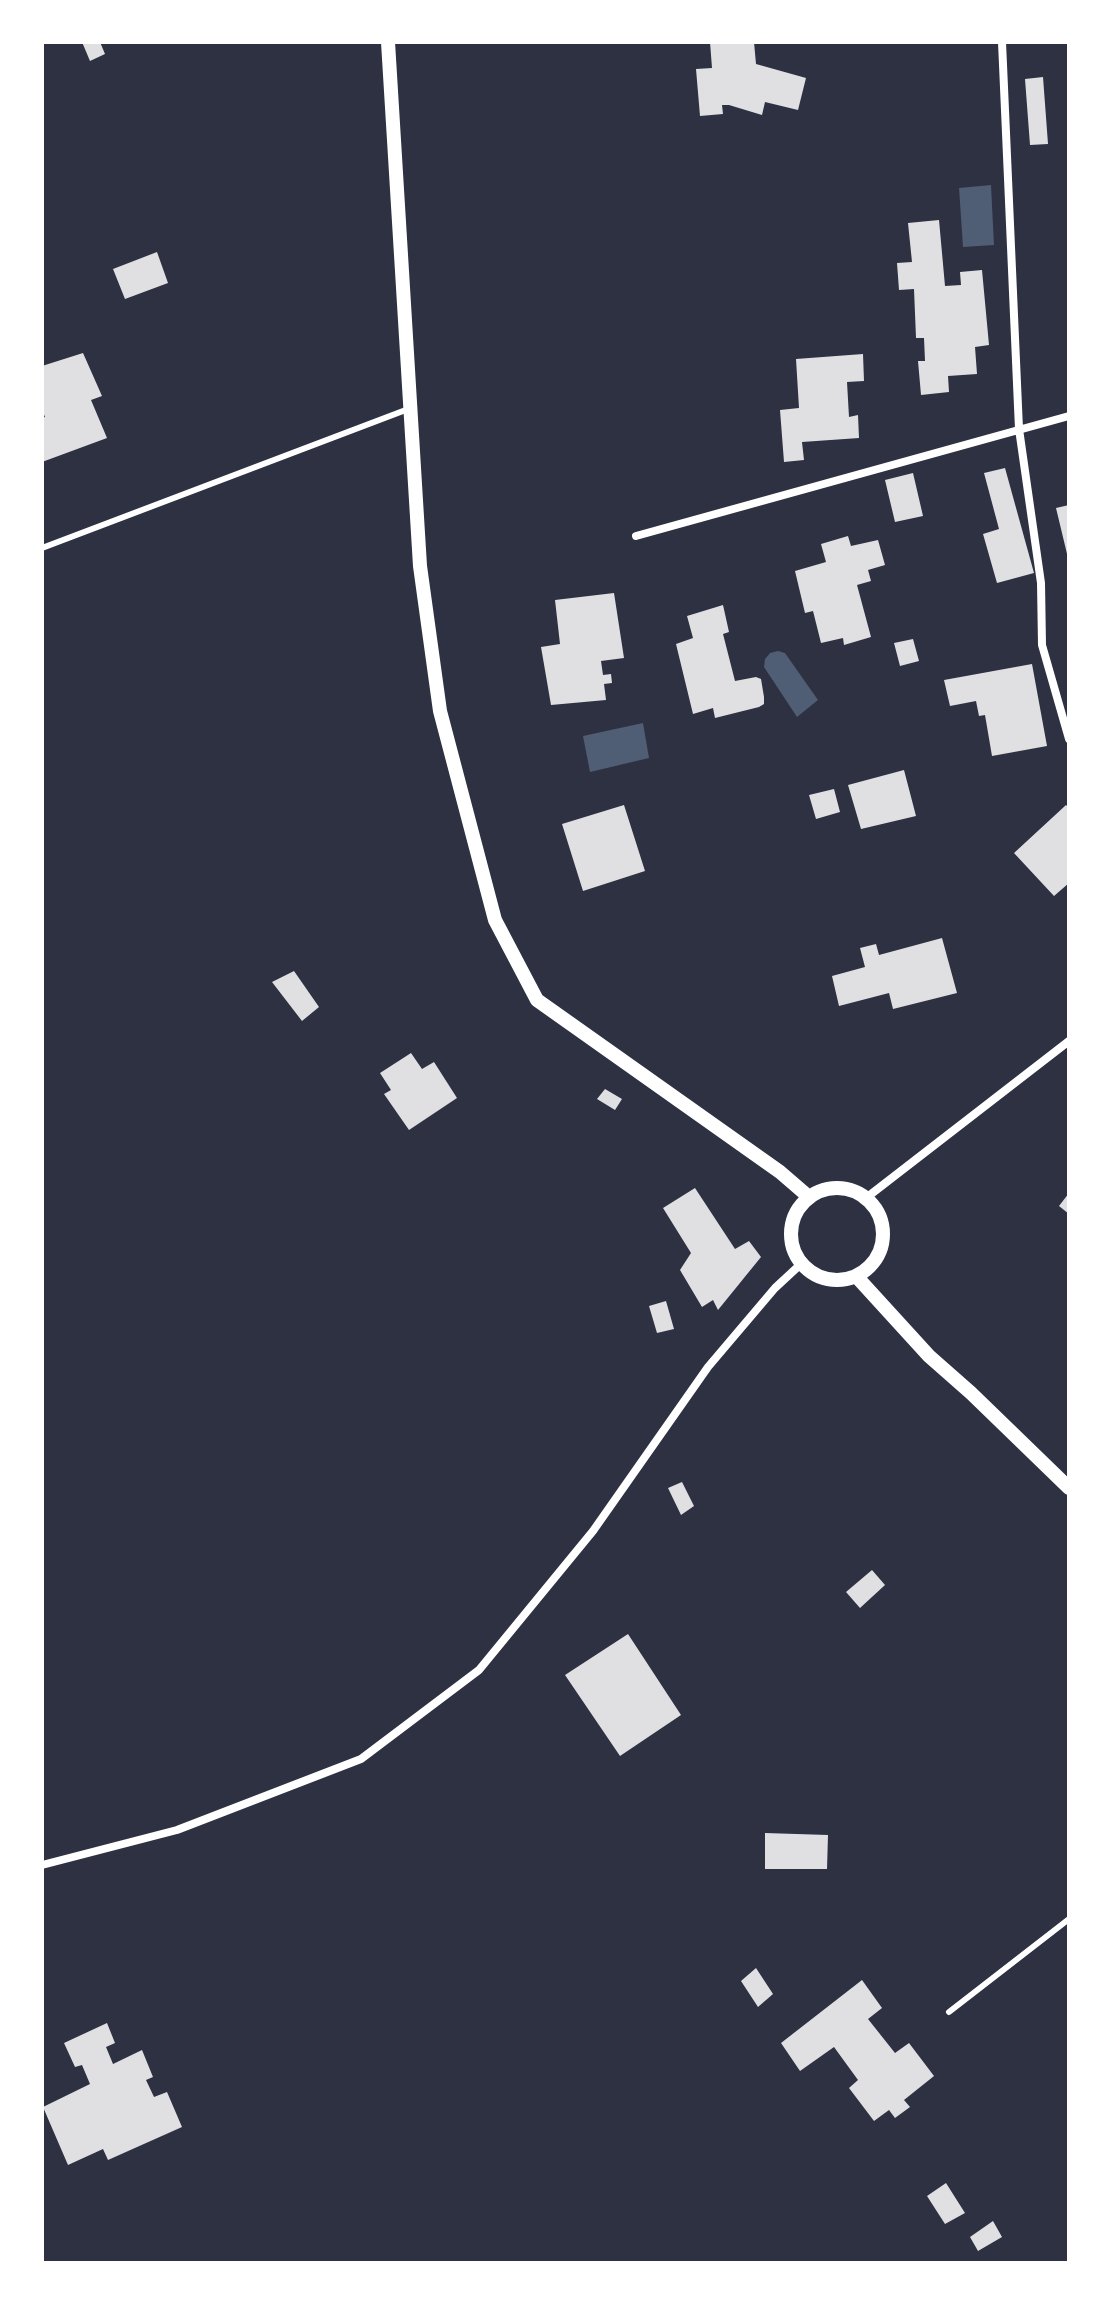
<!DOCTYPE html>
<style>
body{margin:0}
#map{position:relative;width:1111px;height:2305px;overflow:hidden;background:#2d3142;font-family:Poppins,sans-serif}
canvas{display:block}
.frame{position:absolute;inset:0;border:44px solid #fff;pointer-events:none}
</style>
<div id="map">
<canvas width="1111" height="2305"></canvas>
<div class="frame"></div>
</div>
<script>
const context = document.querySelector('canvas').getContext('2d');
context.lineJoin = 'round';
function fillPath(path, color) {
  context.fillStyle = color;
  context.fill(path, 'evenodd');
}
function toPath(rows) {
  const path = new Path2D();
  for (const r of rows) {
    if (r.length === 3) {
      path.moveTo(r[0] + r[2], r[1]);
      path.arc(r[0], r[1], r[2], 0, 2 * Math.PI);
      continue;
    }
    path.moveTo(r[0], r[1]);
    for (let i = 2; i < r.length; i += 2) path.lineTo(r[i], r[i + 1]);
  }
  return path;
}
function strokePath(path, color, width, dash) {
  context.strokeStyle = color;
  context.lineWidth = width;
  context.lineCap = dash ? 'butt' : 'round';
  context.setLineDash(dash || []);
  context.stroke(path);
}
fillPath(toPath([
 [991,185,994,245,963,247,959,188],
 [778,651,785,653,818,700,797,717,764,667,765,659,770,653],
 [643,723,649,758,590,772,583,736]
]), '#4f5d75');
fillPath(toPath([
 [82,42,100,42,105,54,90,61],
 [710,42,754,42,756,64,806,78,798,110,765,102,762,115,729,105,722,105,723,114,700,116,696,69,712,68],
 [1043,77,1048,144,1030,145,1025,79],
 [939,220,945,286,961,285,960,272,982,270,989,345,975,347,977,374,948,376,949,392,921,395,918,361,925,361,924,338,916,338,914,289,899,290,897,263,912,262,908,223],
 [157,252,168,283,125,299,113,269],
 [83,353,102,396,91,400,107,438,42,462,42,418,45,417,42,410,42,366],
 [863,354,864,381,847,382,849,417,858,415,859,438,802,442,804,460,784,462,780,410,799,408,796,359],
 [1005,468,1034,573,997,583,983,534,999,529,984,473],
 [913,473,923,516,895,522,885,480],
 [1069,505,1069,558,1068,558,1056,508],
 [848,536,851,546,878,540,885,565,868,570,871,581,857,585,871,637,844,645,843,638,821,643,813,611,805,613,795,571,826,562,821,544],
 [614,593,624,658,601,661,603,675,611,674,612,683,604,684,606,700,551,705,541,647,560,644,555,600],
 [723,605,729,632,723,634,735,681,756,677,761,679,764,697,764,704,759,707,715,718,713,708,693,714,676,644,693,638,687,616],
 [913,639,919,661,900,666,894,643],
 [1032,664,1047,746,992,756,985,715,979,716,976,701,950,706,944,680],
 [904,770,916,816,861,829,848,785],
 [834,789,840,812,816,819,809,795],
 [624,805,645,871,583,891,562,824],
 [1066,805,1069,808,1069,883,1054,896,1014,853],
 [942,938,957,993,893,1009,889,993,839,1006,832,976,865,967,860,948,876,944,879,955],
 [294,971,319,1007,302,1021,272,982],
 [411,1053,422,1069,434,1062,457,1098,409,1130,384,1094,391,1090,380,1073],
 [605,1089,622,1099,615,1110,597,1099],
 [695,1188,735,1249,749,1241,761,1257,718,1310,713,1300,702,1307,680,1270,691,1253,663,1208],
 [1069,1193,1069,1214,1059,1206],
 [666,1301,674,1329,657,1333,649,1306],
 [682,1482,694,1506,681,1515,668,1488],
 [872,1570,885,1585,860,1608,846,1592],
 [628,1634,681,1715,620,1756,565,1675],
 [765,1833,828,1835,827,1869,765,1869],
 [756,1968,773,1994,758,2007,741,1981],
 [862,1980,882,2008,868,2019,895,2053,909,2043,934,2076,904,2100,910,2107,895,2118,889,2110,874,2121,849,2088,858,2080,834,2047,800,2071,781,2043],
 [107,2023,115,2043,106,2047,113,2064,142,2050,153,2077,146,2080,154,2097,167,2092,182,2127,108,2160,103,2149,68,2165,43,2107,90,2084,82,2065,75,2067,64,2043],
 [946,2183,965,2213,945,2224,927,2196],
 [993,2221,1002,2237,978,2251,970,2237]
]), '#e0e0e3');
strokePath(toPath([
 [42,548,411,408],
 [949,2012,1069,1919]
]), '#fff', 6);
strokePath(toPath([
 [1002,42,1019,429,1041,583,1042,645,1069,739],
 [636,536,1069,416],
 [866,1198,1069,1041],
 [42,1865,177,1830,361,1759,479,1670,593,1531,708,1367,775,1288,802,1263]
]), '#fff', 8);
strokePath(toPath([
 [388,42,420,566,440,711,495,920,537,1000,780,1172,809,1197],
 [837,1234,46],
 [856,1276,929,1356,971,1393,1069,1488]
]), '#fff', 14);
</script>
